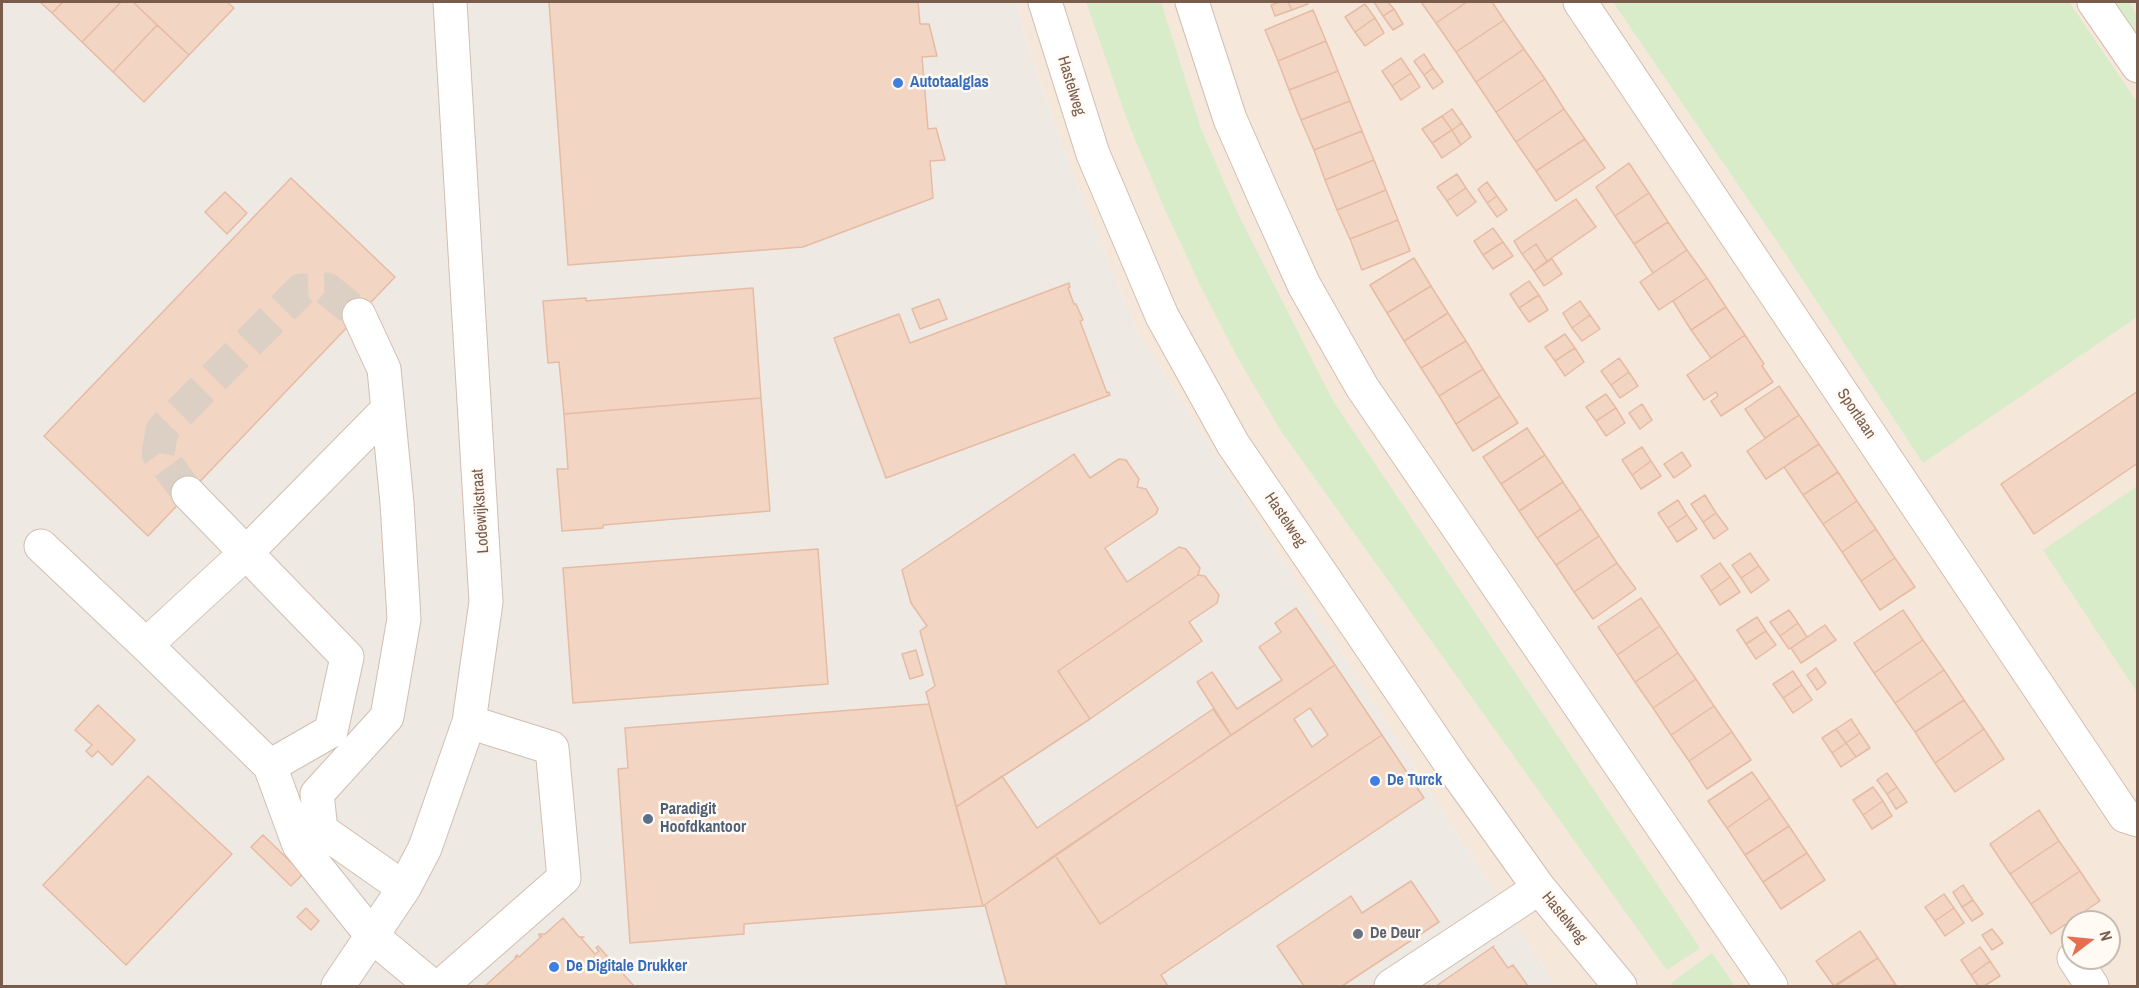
<!DOCTYPE html>
<style>
body{margin:0}
#map{position:relative;width:2139px;height:988px;overflow:hidden;background:#fdf6ec;font-family:"Archivo Narrow",sans-serif}
canvas{display:block}
.frame{position:absolute;inset:0;border:3px solid #7a5c4d;pointer-events:none}
.north{position:absolute;left:2061px;top:910px;width:60px;height:60px;box-sizing:border-box;background:#fffaf3;border:2px solid #cabbb1;border-radius:50%;rotate:74deg;font-size:16px;font-weight:700;line-height:24px;text-align:center;color:#7a5c4d}
.north::after{content:'';display:block;margin:auto;width:21px;height:27px;background:#e76f51;clip-path:polygon(50% 0,100% 100%,50% 72%,0 100%)}
</style>
<div id="map">
<canvas width="2139" height="988"></canvas>
<div class="frame"></div>
<div class="north">N</div>
</div>
<script>
const context = document.querySelector('canvas').getContext('2d');
context.lineJoin = 'round';
function fillPath(path, color) {
  context.fillStyle = color;
  context.fill(path, 'evenodd');
}
function toPath(rows) {
  const path = new Path2D();
  for (const r of rows) {
    path.moveTo(r[0], r[1]);
    for (let i = 2; i < r.length; i += 2) path.lineTo(r[i], r[i + 1]);
  }
  return path;
}
function strokePath(path, color, width, dash) {
  context.strokeStyle = color;
  context.lineWidth = width;
  context.lineCap = dash ? 'butt' : 'round';
  context.setLineDash(dash || []);
  context.stroke(path);
}
function write(font, color, halo, rows, align = 'center') {
  context.font = font + ' "Archivo Narrow",sans-serif';
  context.lineWidth = 5;
  context.setLineDash([]);
  context.textBaseline = 'middle';
  context.strokeStyle = halo;
  context.fillStyle = color;
  for (const [text, x, y, turn = 0] of rows) {
    context.save();
    context.translate(x, y);
    context.rotate((+turn || 0) * Math.PI / 180);
    context.textAlign = isNaN(turn) ? turn : align;
    if (halo) context.strokeText(text, 0, 0);
    context.fillText(text, 0, 0);
    context.restore();
  }
}
fillPath(toPath([
 [1016,2,2137,2,2137,986,1556,986,1438,804,1138,332,1071,169,1029,49],
 [2073,922,2109,922,2109,958,2073,958]
]), '#f5e8da');
fillPath(toPath([
 [2,2,1016,2,1029,49,1071,169,1138,332,1438,804,1556,986,2,986]
]), '#efe9e4');
fillPath(toPath([
 [1086,2,1161,2,1201,129,1238,214,1333,401,1700,948,1667,970,1281,431,1236,355,1201,287,1166,212,1129,125],
 [1613,2,2069,2,2137,102,2137,317,1923,463,1787,256],
 [2108,2,2129,2,2137,15,2137,46],
 [2137,486,2137,692,2043,550],
 [1712,953,1735,986,1674,986,1671,983]
]), '#d8ecc9');
const building = toPath([
 [40,2,63,2,52,13,40,2],
 [63,2,121,2,82,42,52,13,63,2],
 [121,2,133,2,157,25,113,72,82,42,121,2],
 [133,2,227,2,234,8,189,55,133,2],
 [549,2,918,2,920,24,929,24,937,56,922,57,928,129,936,128,945,160,930,161,933,198,803,247,568,265,549,2],
 [1280,2,1288,2,1292,10,1275,16,1271,5,1280,2],
 [1288,2,1307,2,1308,4,1292,10,1288,2],
 [1374,2,1388,2,1394,9,1383,16,1374,2],
 [1421,2,1467,2,1436,23,1421,2],
 [1467,2,1492,2,1504,20,1456,52,1436,23,1467,2],
 [1365,4,1375,18,1355,32,1345,17,1365,4],
 [1394,9,1403,24,1393,30,1383,16,1394,9],
 [1313,10,1326,41,1278,61,1265,30,1313,10],
 [1375,18,1384,33,1365,46,1355,32,1375,18],
 [1504,20,1524,49,1476,82,1456,52,1504,20],
 [157,25,189,55,144,102,113,72,157,25],
 [1326,41,1338,71,1289,90,1278,61,1326,41],
 [1524,49,1545,79,1496,112,1476,82,1524,49],
 [1424,54,1433,68,1424,75,1414,61,1424,54],
 [1401,58,1411,73,1392,86,1382,71,1401,58],
 [1433,68,1443,82,1433,89,1424,75,1433,68],
 [1338,71,1350,101,1301,120,1289,90,1338,71],
 [1411,73,1420,87,1401,100,1392,86,1411,73],
 [1545,79,1564,109,1516,142,1496,112,1545,79],
 [1350,101,1362,131,1314,150,1301,120,1350,101],
 [1452,109,1462,123,1452,130,1442,116,1452,109],
 [1564,109,1585,139,1536,171,1516,142,1564,109],
 [1442,116,1452,130,1432,143,1422,129,1442,116],
 [1462,123,1471,137,1461,145,1452,130,1462,123],
 [1452,130,1461,145,1442,158,1432,143,1452,130],
 [1362,131,1374,160,1325,180,1314,150,1362,131],
 [1585,139,1605,168,1556,201,1536,171,1585,139],
 [1374,160,1386,190,1337,210,1325,180,1374,160],
 [1629,163,1649,193,1615,216,1596,187,1629,163],
 [1457,174,1466,188,1447,201,1437,187,1457,174],
 [291,178,395,277,148,536,44,436,291,178],
 [1487,182,1497,196,1487,203,1478,189,1487,182],
 [1466,188,1476,202,1457,216,1447,201,1466,188],
 [1386,190,1398,220,1350,239,1337,210,1386,190],
 [225,192,247,213,227,234,205,212,225,192],
 [1649,193,1668,222,1634,244,1615,216,1649,193],
 [1497,196,1507,210,1497,217,1487,203,1497,196],
 [1576,199,1596,227,1547,261,1536,244,1522,254,1514,241,1576,199],
 [1398,220,1410,251,1362,270,1350,239,1398,220],
 [1668,222,1687,250,1653,273,1634,244,1668,222],
 [1493,228,1503,242,1483,255,1474,241,1493,228],
 [1503,242,1513,256,1493,269,1483,255,1503,242],
 [1536,244,1547,261,1534,271,1522,254,1536,244],
 [1687,250,1707,278,1659,310,1640,282,1687,250],
 [1414,258,1431,286,1387,313,1370,285,1414,258],
 [1552,259,1562,274,1544,286,1534,271,1552,259],
 [1707,278,1726,307,1691,330,1673,301,1707,278],
 [1529,281,1539,295,1519,308,1510,294,1529,281],
 [1069,283,1070,287,1068,288,1074,304,1076,304,1083,320,1080,321,1107,393,1109,392,1110,395,886,478,834,338,899,314,910,343,1069,283],
 [1431,286,1448,313,1404,341,1387,313,1431,286],
 [753,288,761,398,564,414,559,362,548,363,543,301,586,298,586,301,753,288],
 [1539,295,1548,310,1529,322,1519,308,1539,295],
 [939,299,947,319,920,329,912,309,939,299],
 [1580,301,1590,315,1572,328,1563,313,1580,301],
 [1726,307,1745,335,1711,358,1691,330,1726,307],
 [1448,313,1466,341,1421,368,1404,341,1448,313],
 [1590,315,1600,329,1582,341,1572,328,1590,315],
 [1565,334,1575,348,1555,361,1545,347,1565,334],
 [1745,335,1764,364,1762,366,1773,382,1721,416,1711,401,1718,396,1716,392,1704,400,1687,375,1745,335],
 [1466,341,1483,369,1439,396,1421,368,1466,341],
 [1575,348,1584,362,1565,376,1555,361,1575,348],
 [1619,358,1629,372,1611,385,1601,371,1619,358],
 [1483,369,1500,396,1456,424,1439,396,1483,369],
 [1629,372,1638,386,1620,398,1611,385,1629,372],
 [1779,386,1799,415,1765,438,1745,409,1779,386],
 [2138,391,2138,463,2034,534,2001,484,2138,391],
 [1606,394,1616,408,1596,421,1586,407,1606,394],
 [1500,396,1518,423,1473,451,1456,424,1500,396],
 [761,398,770,511,603,525,603,528,562,531,557,469,568,469,564,414,761,398],
 [1642,404,1652,420,1640,429,1629,413,1642,404],
 [1616,408,1625,423,1606,436,1596,421,1616,408],
 [1799,415,1819,444,1766,479,1747,451,1799,415],
 [1527,428,1545,455,1501,484,1483,457,1527,428],
 [1819,444,1838,472,1803,495,1784,467,1819,444],
 [1642,447,1651,461,1632,475,1622,460,1642,447],
 [1682,452,1691,466,1674,478,1664,464,1682,452],
 [1074,454,1090,478,1119,459,1126,460,1139,479,1137,487,1146,489,1158,509,1156,514,1105,548,1127,582,1179,547,1186,549,1200,568,1198,575,1058,671,1090,719,956,807,926,692,935,686,920,631,927,626,911,603,902,570,1074,454],
 [1545,455,1563,482,1519,511,1501,484,1545,455],
 [1651,461,1661,476,1641,489,1632,475,1651,461],
 [1838,472,1857,501,1823,524,1803,495,1838,472],
 [1563,482,1581,509,1537,538,1519,511,1563,482],
 [1705,495,1716,513,1703,522,1691,504,1705,495],
 [1678,500,1687,515,1668,528,1658,513,1678,500],
 [1857,501,1876,529,1842,552,1823,524,1857,501],
 [1581,509,1599,536,1556,565,1537,538,1581,509],
 [1716,513,1728,529,1714,539,1703,522,1716,513],
 [1687,515,1697,529,1677,542,1668,528,1687,515],
 [1876,529,1895,558,1861,581,1842,552,1876,529],
 [1599,536,1617,563,1574,592,1556,565,1599,536],
 [818,549,828,684,573,703,563,568,818,549],
 [1750,553,1759,566,1741,578,1732,565,1750,553],
 [1895,558,1915,587,1880,610,1861,581,1895,558],
 [1617,563,1636,589,1593,619,1574,592,1617,563],
 [1720,563,1730,577,1711,591,1701,576,1720,563],
 [1759,566,1769,580,1751,593,1741,578,1759,566],
 [1198,575,1205,576,1219,595,1217,603,1189,622,1202,641,1090,719,1058,671,1198,575],
 [1730,577,1740,592,1720,605,1711,591,1730,577],
 [1641,598,1660,626,1617,655,1598,627,1641,598],
 [1296,608,1335,665,1231,735,1197,682,1212,672,1237,709,1282,680,1259,647,1281,632,1275,623,1296,608],
 [1789,610,1798,623,1780,636,1770,622,1789,610],
 [1903,610,1923,640,1874,673,1854,643,1903,610],
 [1757,617,1766,631,1746,644,1737,630,1757,617],
 [1798,623,1807,637,1789,649,1780,636,1798,623],
 [1825,625,1836,640,1801,663,1791,648,1825,625],
 [1660,626,1678,653,1635,682,1617,655,1660,626],
 [1766,631,1776,645,1756,659,1746,644,1766,631],
 [1923,640,1944,670,1895,703,1874,673,1923,640],
 [916,650,923,675,910,679,902,654,916,650],
 [1678,653,1696,679,1653,708,1635,682,1678,653],
 [1335,665,1382,735,1100,924,1055,855,1335,665],
 [1310,708,1328,735,1312,747,1294,719,1310,708],
 [1816,668,1826,683,1817,690,1807,675,1816,668],
 [1944,670,1964,700,1915,732,1895,703,1944,670],
 [1793,671,1802,685,1783,698,1773,684,1793,671],
 [1696,679,1714,706,1671,735,1653,708,1696,679],
 [1802,685,1812,700,1793,713,1783,698,1802,685],
 [1964,700,1984,729,1935,763,1915,732,1964,700],
 [929,704,983,906,744,924,744,934,630,943,618,769,628,768,625,728,929,704],
 [98,705,135,740,112,765,98,751,92,757,86,751,92,745,75,730,98,705],
 [1714,706,1732,732,1689,761,1671,735,1714,706],
 [1213,709,1231,735,983,906,956,807,1002,776,1037,828,1213,709],
 [1851,719,1860,733,1846,743,1836,729,1851,719],
 [1836,729,1846,743,1832,753,1822,738,1836,729],
 [1984,729,2004,759,1955,792,1935,763,1984,729],
 [1732,732,1751,760,1707,789,1689,761,1732,732],
 [1860,733,1870,748,1856,757,1846,743,1860,733],
 [1382,735,1424,798,1161,975,1168,986,1007,986,985,905,983,906,1055,855,1100,924,1382,735],
 [1846,743,1856,757,1841,767,1832,753,1846,743],
 [1752,772,1770,798,1727,828,1708,801,1752,772],
 [1887,773,1897,787,1887,794,1877,780,1887,773],
 [148,776,232,854,126,965,43,885,148,776],
 [1873,787,1883,801,1863,815,1853,800,1873,787],
 [1897,787,1907,802,1896,809,1887,794,1897,787],
 [1770,798,1789,826,1745,855,1727,828,1770,798],
 [1883,801,1892,816,1872,829,1863,815,1883,801],
 [2039,810,2059,841,2010,874,1990,844,2039,810],
 [1789,826,1807,853,1763,882,1745,855,1789,826],
 [263,835,303,874,291,886,251,847,263,835],
 [2059,841,2080,871,2031,904,2010,874,2059,841],
 [1807,853,1825,880,1781,909,1763,882,1807,853],
 [2080,871,2100,901,2051,934,2031,904,2080,871],
 [1411,881,1439,922,1342,986,1304,986,1277,946,1351,896,1362,913,1411,881],
 [1963,885,1973,900,1962,907,1953,892,1963,885],
 [1944,894,1954,908,1935,921,1925,907,1944,894],
 [1973,900,1983,914,1972,921,1962,907,1973,900],
 [306,908,319,921,311,930,297,917,306,908],
 [1954,908,1964,923,1945,936,1935,921,1954,908],
 [563,918,579,937,584,937,581,938,595,954,599,951,596,948,598,946,634,986,485,986,517,957,515,957,517,955,519,957,542,936,539,936,539,934,545,934,563,918],
 [1992,929,2003,943,1992,950,1982,935,1992,929],
 [1860,931,1878,958,1834,986,1816,961,1860,931],
 [1494,946,1493,947,1508,968,1513,965,1528,986,1436,986,1494,946],
 [1980,947,1990,961,1971,975,1961,960,1980,947],
 [1878,958,1896,985,1836,986,1878,958],
 [1990,961,2000,976,1984,986,1978,986,1971,975,1990,961]
]);
fillPath(building, '#f3d5c3');
strokePath(building, '#e6bba3', 1.5);
strokePath(toPath([
 [188,493,158,453,162,430,301,290,327,289,359,315]
]), '#dcd0c4', 33, [33, 16]);
const minor = toPath([
 [1045,2,1093,154,1162,316,1233,444,1454,769,1539,888,1620,986],
 [1192,2,1230,119,1267,203,1304,285,1362,387,1771,986],
 [1580,2,2125,816,2138,820],
 [2094,2,2138,66],
 [359,315,384,369,397,503,404,619,387,717,317,794,321,830,404,888],
 [388,409,247,552,146,645,270,766,299,845,373,937,432,986],
 [188,493,347,657,331,731,270,766],
 [41,546,146,645],
 [2074,958,2092,986],
 [338,986,404,888,425,848,469,722,486,602,450,2],
 [441,986,564,878,552,748,469,722],
 [1391,986,1539,888]
]);
strokePath(minor, '#d1beb0', 35);
strokePath(minor, '#fff', 33);
for (const [x, y, r, color] of [
 [898,83,6,"#3f7fe0"],
 [1375,781,6,"#3f7fe0"],
 [648,819,6,"#5c6f8a"],
 [1358,934,6,"#6b7280"],
 [554,967,6,"#3f7fe0"]
]) {
  const dot = new Path2D();
  dot.arc(x, y, r, 0, 2 * Math.PI);
  context.fillStyle = color;
  context.fill(dot);
  strokePath(dot, '#fffaf3', 2);
}
write('bold 16px', '#366cbe', '#fffaf3', [
 ["Autotaalglas",910,83],
 ["De Turck",1387,781],
 ["De Digitale Drukker",566,967]
], 'left');
write('16px', '#7a5c4d', '#fffaf3', [
 ["Hastelweg",1071,86,73],
 ["Sportlaan",1856,414,56],
 ["Lodewijkstraat",481,511,-94],
 ["Hastelweg",1285,520,56],
 ["Hastelweg",1564,918,51]
]);
write('bold 16px', '#4e5e75', '#fffaf3', [
 ["Paradigit",660,810],
 ["Hoofdkantoor",660,828]
], 'left');
write('bold 16px', '#5b616d', '#fffaf3', [
 ["De Deur",1370,934]
], 'left');
</script>
